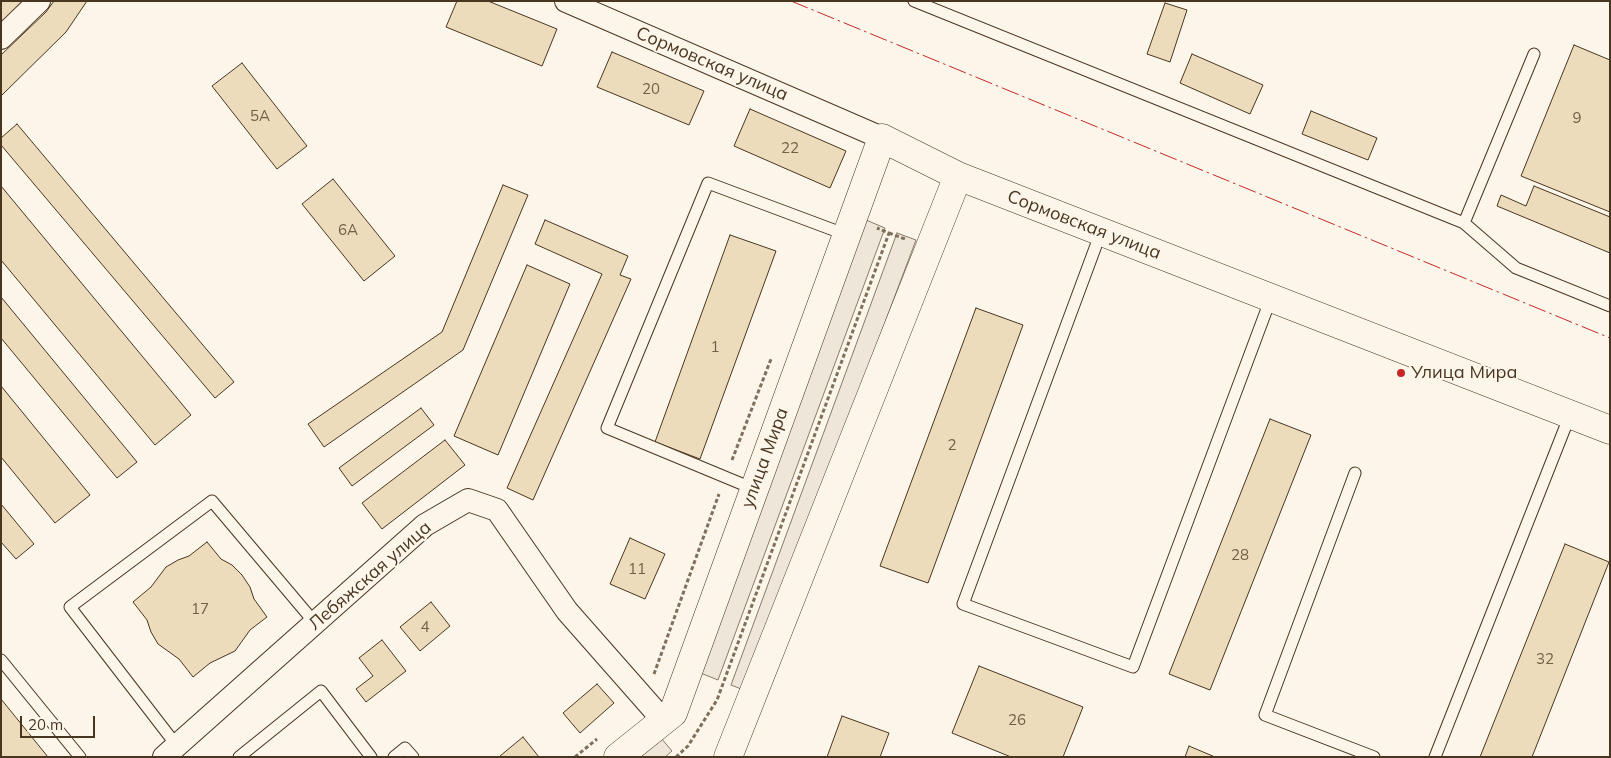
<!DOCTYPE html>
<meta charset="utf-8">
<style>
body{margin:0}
#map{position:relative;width:1611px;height:758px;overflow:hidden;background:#fbf6e9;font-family:Mulish,sans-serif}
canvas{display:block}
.frame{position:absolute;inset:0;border:2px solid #4a3520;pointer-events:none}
.scale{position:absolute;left:20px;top:716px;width:75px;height:22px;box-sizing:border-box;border:2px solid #4a3520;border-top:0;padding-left:6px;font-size:15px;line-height:18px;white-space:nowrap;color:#4a3520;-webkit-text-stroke:4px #fbf6e9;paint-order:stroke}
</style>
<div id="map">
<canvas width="1611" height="758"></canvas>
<div class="frame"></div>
<div class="scale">20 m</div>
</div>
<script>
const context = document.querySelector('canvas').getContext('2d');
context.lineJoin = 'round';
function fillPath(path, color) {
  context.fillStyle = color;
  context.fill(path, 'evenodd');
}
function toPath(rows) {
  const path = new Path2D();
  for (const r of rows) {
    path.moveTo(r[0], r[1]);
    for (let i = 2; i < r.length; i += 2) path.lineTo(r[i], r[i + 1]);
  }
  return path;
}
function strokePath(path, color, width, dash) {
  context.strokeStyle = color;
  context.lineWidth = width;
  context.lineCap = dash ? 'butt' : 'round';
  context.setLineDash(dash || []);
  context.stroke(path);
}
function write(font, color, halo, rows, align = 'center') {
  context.font = font + ' Mulish,sans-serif';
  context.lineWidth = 4;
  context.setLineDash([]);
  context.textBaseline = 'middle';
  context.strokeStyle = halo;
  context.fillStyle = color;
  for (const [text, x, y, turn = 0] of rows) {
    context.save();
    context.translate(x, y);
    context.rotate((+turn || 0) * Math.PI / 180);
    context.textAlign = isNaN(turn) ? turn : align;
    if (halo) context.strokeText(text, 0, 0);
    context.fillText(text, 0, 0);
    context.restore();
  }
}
const green = toPath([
 [866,220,885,228,718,680,698,672,866,220],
 [897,233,916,240,746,691,731,685,897,233],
 [661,738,672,751,665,757,638,757,661,738]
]);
fillPath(green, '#ede6d9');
strokePath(green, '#887966', 1);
const building = toPath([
 [1,1,27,1,1,26,1,1],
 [54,1,87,1,66,32,1,96,1,55,46,12,54,1],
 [457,1,488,1,557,29,542,66,446,27,457,1],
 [1165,3,1187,10,1170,62,1147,54,1165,3],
 [1574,45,1610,60,1610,212,1521,176,1574,45],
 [612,52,704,91,689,125,597,87,612,52],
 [1192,54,1263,85,1250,114,1180,83,1192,54],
 [242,63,307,146,277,169,212,86,242,63],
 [750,109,846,151,830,188,734,146,750,109],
 [1311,111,1377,138,1368,160,1302,134,1311,111],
 [17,124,234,382,215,398,1,145,1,138,17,124],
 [333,179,395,256,364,281,302,204,333,179],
 [503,185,528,195,463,350,324,447,308,424,442,332,503,185],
 [1,186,191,415,155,445,1,260,1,186],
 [1534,186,1610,217,1610,253,1497,206,1501,195,1526,206,1534,186],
 [545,220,628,256,620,275,631,279,533,500,507,488,602,274,535,244,545,220],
 [730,235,776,251,700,459,655,442,730,235],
 [527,265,570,284,498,455,454,436,527,265],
 [1,297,137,462,117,478,1,338,1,297],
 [976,308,1023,325,928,583,880,566,976,308],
 [1,386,90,495,55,523,1,457,1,386],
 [421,408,434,425,352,486,339,468,421,408],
 [1270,419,1311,435,1210,690,1169,674,1270,419],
 [445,440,465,465,382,529,362,503,445,440],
 [1,504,34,544,16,559,1,542,1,504],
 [630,538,665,554,645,599,610,584,630,538],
 [207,542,221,559,232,565,242,575,250,587,254,599,267,617,250,630,235,651,210,663,193,677,179,659,158,644,151,632,147,620,133,602,151,587,166,567,178,560,189,556,207,542],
 [1565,544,1609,562,1532,757,1480,757,1565,544],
 [431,602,450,626,420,651,400,627,431,602],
 [382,640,406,671,366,702,356,689,373,676,359,658,382,640],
 [979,666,1083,707,1063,757,1011,757,952,733,979,666],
 [597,684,614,703,580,733,563,713,597,684],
 [1,699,48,757,1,757,1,699],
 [842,716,889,733,880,757,827,757,842,716],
 [523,737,539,757,501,757,500,756,523,737],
 [1189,746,1215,757,1185,757,1189,746]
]);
fillPath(building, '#ecdcbc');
strokePath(building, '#4a3520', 1);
const lane = toPath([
 [914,1,1464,223,1516,268,1610,306],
 [1464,223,1534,54],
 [1101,232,963,604,1133,667,1271,298],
 [1355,473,1265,715,1374,757],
 [754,489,607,428,708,183,847,235],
 [1,660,80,757],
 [177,746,70,607,212,501,315,623],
 [239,757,321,691,371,757],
 [394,757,405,748,413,757],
 [1435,757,1570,415]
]);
const street = toPath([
 [566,1,882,138],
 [1,38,39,1],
 [164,757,425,525,468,500,497,510,567,611,663,720]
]);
const secondary = toPath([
 [618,757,673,713,882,138,958,176,1610,430],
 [728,757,958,176]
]);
strokePath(lane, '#4a3520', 13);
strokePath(street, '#4a3520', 24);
strokePath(secondary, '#4a3520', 29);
strokePath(toPath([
 [889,233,905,239],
 [732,460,771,359],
 [654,674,719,494],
 [575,757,597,739],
 [676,757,688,746,717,700,889,233,877,228]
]), '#7f6f5c', 3, [4, 2.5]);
strokePath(lane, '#fbf6e9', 11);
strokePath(street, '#fbf6e9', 22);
strokePath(secondary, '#fbf6e9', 28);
strokePath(toPath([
 [791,1,1610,338]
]), '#c62828', 1, [18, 4, 2.5, 4]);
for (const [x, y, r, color] of [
 [1401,373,5,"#c62828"]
]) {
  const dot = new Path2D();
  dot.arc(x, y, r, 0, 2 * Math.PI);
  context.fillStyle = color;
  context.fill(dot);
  strokePath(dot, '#fbf6e9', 2);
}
write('15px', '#725f47', null, [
 ["20",651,89],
 ["5А",260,116],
 ["9",1577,118],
 ["22",790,148],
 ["6А",348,230],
 ["1",715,347],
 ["2",952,445],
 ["28",1240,555],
 ["11",637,569],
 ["17",200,609],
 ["4",425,627],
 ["32",1545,659],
 ["26",1017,720]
]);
write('18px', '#4a3520', '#fbf6e9', [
 ["Сормовская улица",712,64,23],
 ["Сормовская улица",1084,225,21],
 ["улица Мира",765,458,-70],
 ["Лебяжская улица",370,576,-41]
]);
write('18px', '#4a3520', '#fbf6e9', [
 ["Улица Мира",1411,373]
], 'left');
</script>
